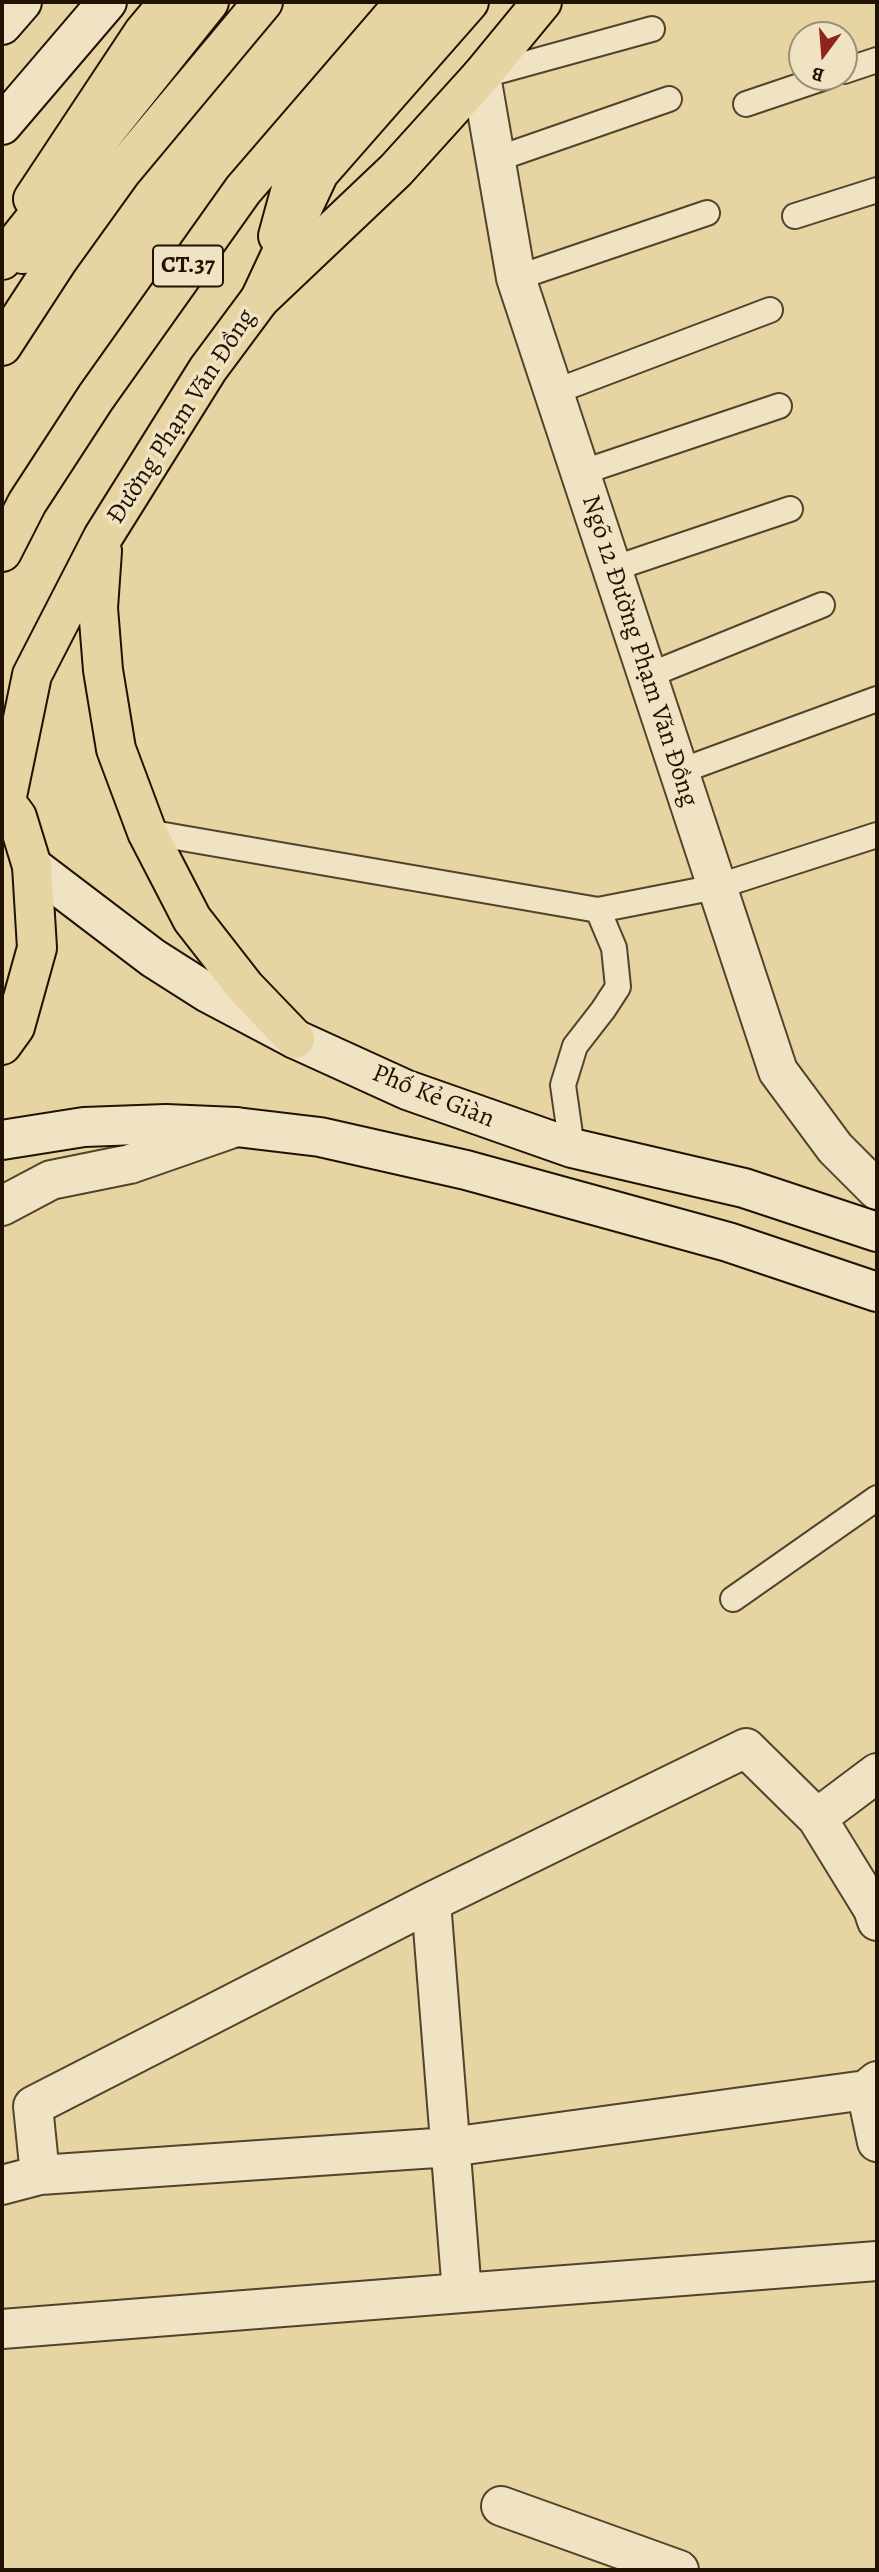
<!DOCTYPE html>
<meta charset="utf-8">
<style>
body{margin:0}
#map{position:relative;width:879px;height:2572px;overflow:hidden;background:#e6d4a3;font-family:Alegreya,serif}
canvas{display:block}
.frame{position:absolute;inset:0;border:4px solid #201303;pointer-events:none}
.north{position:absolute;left:788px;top:21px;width:70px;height:70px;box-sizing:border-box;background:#efe3c3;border:2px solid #9c9076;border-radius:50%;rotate:196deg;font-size:19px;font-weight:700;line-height:28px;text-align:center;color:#201303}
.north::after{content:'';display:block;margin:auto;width:24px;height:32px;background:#8f2418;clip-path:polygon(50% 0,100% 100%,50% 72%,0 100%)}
</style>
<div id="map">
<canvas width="879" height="2572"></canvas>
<div class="frame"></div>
<div class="north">B</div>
</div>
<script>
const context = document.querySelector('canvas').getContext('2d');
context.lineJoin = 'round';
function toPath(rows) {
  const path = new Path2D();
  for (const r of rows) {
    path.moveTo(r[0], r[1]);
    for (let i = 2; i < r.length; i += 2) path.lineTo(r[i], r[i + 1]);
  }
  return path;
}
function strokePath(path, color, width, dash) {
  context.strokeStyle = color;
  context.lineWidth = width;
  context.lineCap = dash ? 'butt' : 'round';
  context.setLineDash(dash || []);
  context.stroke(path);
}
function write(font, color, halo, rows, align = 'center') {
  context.font = font + ' Alegreya,serif';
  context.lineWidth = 7;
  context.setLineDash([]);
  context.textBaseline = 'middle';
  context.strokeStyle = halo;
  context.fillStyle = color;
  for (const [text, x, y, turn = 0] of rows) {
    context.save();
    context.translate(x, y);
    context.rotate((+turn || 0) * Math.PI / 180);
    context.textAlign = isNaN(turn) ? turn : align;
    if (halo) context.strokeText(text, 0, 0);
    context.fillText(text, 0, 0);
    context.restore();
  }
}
const lane = toPath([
 [844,71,877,60],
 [481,76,652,29],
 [746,104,826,77],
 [494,160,669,99],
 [795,216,877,190],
 [516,278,707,213],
 [554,392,770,310],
 [580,473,779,406],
 [612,569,790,509],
 [647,676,822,605],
 [678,772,877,699],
 [147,832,598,910,716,887,877,835],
 [572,1148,563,1085,575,1046,603,1010,618,987,614,948,598,910],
 [733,1599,877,1498]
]);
const street = toPath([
 [481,76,516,278,778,1071,835,1148,877,1190],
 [2,1206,51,1180,130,1164,236,1127],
 [817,1818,877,1773],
 [431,1902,462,2293,877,2261],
 [866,2090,877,2142],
 [40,2175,33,2106,431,1902,746,1748,817,1818,873,1909,877,1921],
 [2,2185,40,2175,450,2147,866,2090,877,2081],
 [2,2329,462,2293],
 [501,2506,679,2570]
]);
const secondary = toPath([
 [2,25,22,2],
 [2,125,107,2],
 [32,866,153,958,208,993,295,1039,407,1090,572,1148,744,1188,877,1232],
 [2,1140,84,1127,166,1124,236,1127,320,1137,466,1170,728,1242,877,1292]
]);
const primary = toPath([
 [33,199,143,33,169,2],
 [278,236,296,170,339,117,445,2],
 [23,254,111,170],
 [102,551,98,608,103,670,116,749,147,832,192,919,245,987,295,1039],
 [2,797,17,817,32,866,37,948,15,1027,2,1045],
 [6,801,32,675,103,537,208,369,260,299,396,170,481,76,542,2]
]);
const highway = toPath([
 [2,260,209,2],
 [260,299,319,173,469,2],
 [2,346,58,260,122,171,263,2],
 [2,552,27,503,96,397,243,190,405,2]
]);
strokePath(lane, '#52432b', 28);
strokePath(street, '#52432b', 42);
strokePath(secondary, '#201303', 42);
strokePath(primary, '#201303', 42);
strokePath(highway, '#201303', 42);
strokePath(lane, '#efe3c3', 24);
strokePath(street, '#efe3c3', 38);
strokePath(secondary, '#efe3c3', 38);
strokePath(primary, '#e6d4a3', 38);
strokePath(highway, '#e6d4a3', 38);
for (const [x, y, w] of [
 [188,266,70]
]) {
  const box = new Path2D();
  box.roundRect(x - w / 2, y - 20.5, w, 41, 5);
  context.fillStyle = '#efe3c3';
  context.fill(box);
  strokePath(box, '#201303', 2);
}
write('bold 24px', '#201303', null, [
 ["CT.37",188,266]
]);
write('26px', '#201303', '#efe3c3', [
 ["Đường Phạm Văn Đồng",182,417,-57],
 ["Ngõ 12 Đường Phạm Văn Đồng",639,651,72],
 ["Phố Kẻ Giàn",433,1097,22]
]);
</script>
